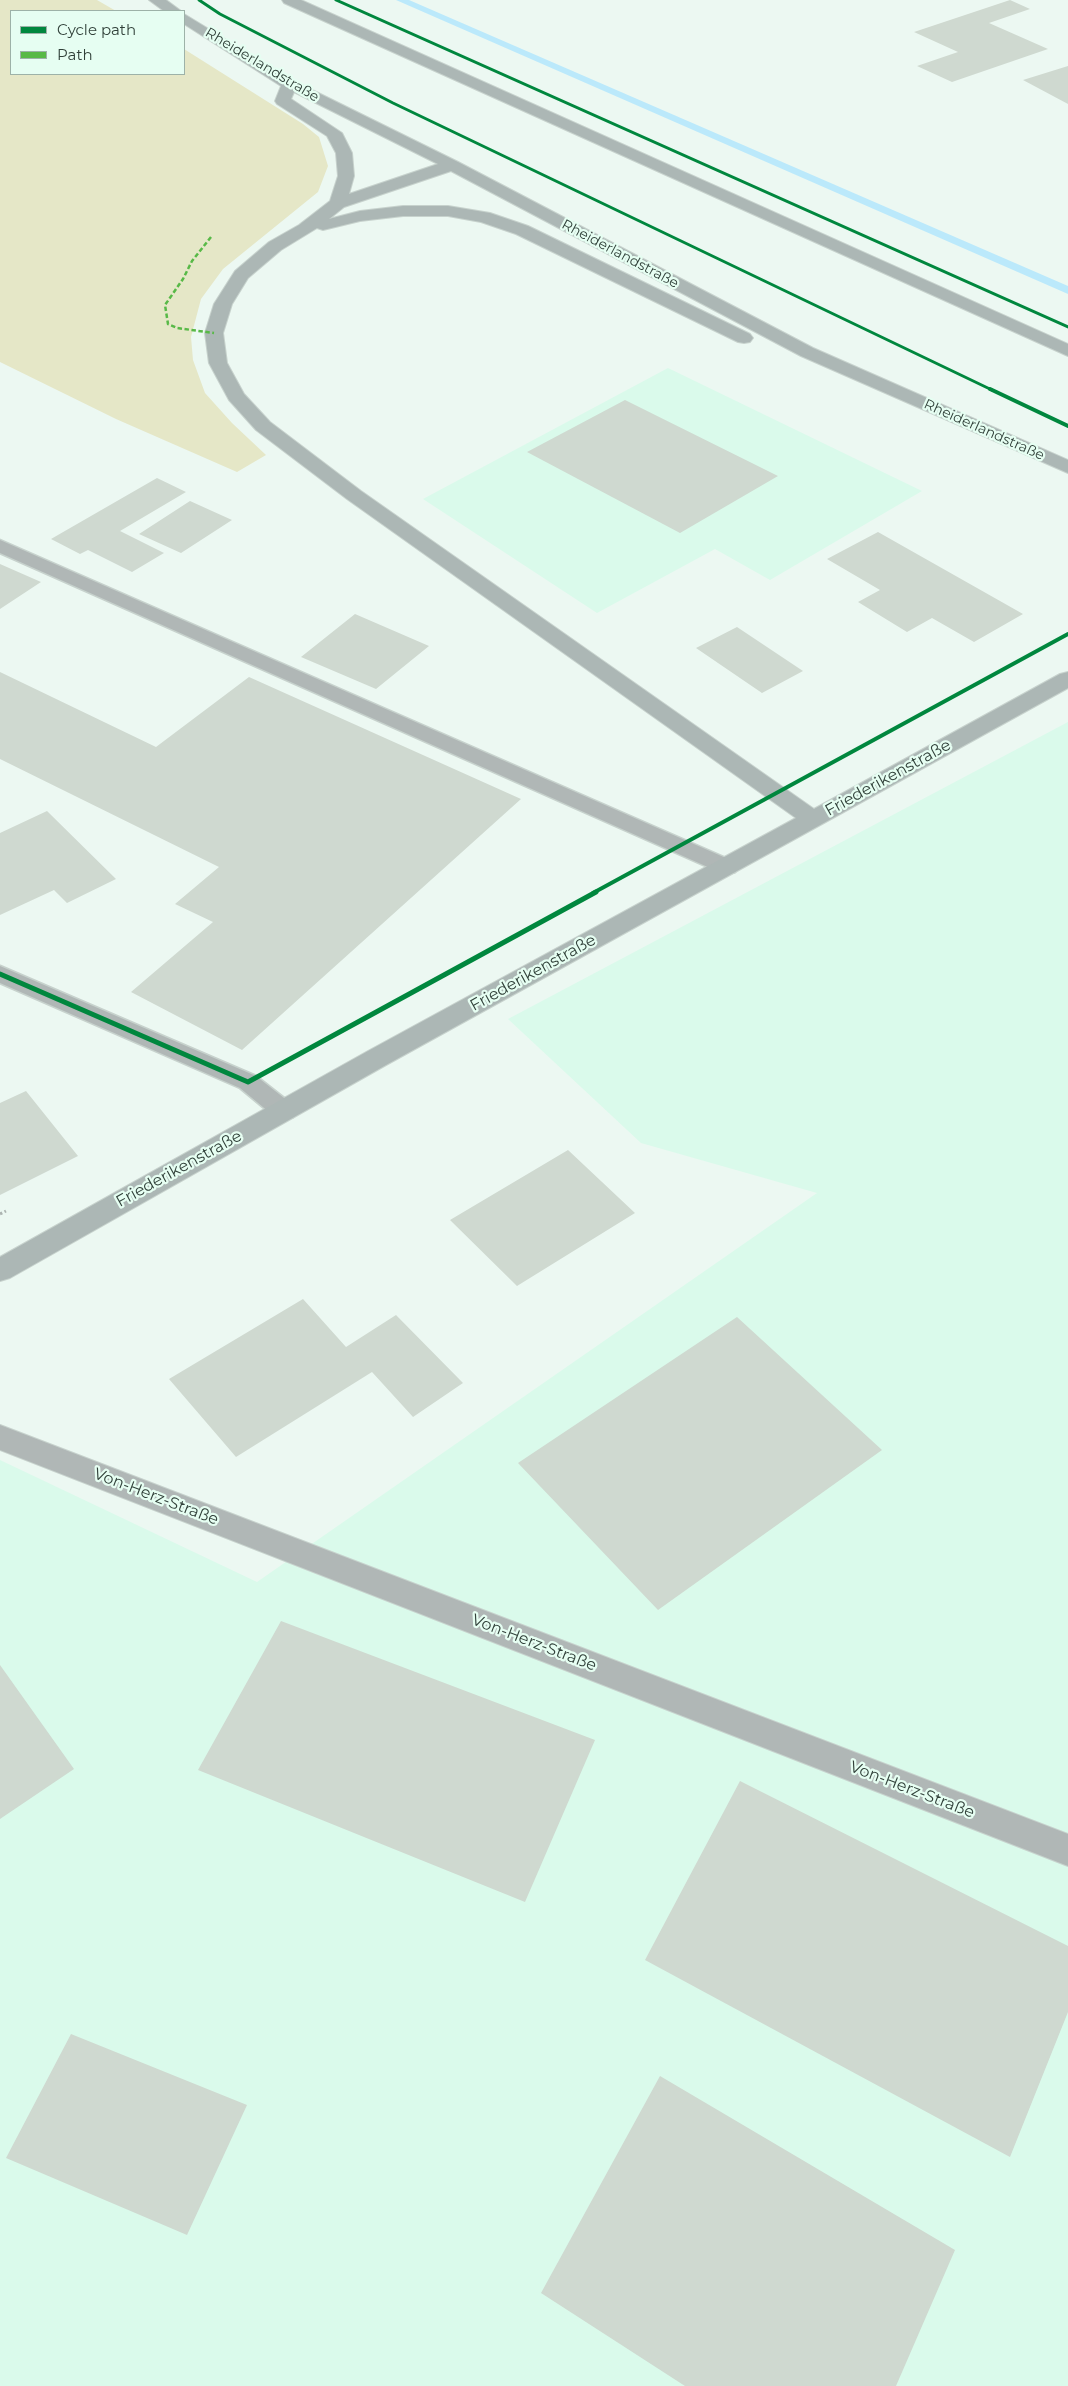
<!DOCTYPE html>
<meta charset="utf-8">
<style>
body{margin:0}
#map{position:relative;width:1068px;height:2386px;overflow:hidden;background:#ecf8f2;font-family:Montserrat,sans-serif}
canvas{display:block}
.legend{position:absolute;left:10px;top:10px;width:175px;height:65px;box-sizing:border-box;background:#e6fef2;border:1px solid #9db2a8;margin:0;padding:6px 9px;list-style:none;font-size:15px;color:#304039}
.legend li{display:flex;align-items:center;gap:10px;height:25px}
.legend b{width:25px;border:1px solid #9db2a8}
</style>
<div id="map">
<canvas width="1068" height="2386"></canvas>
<ul class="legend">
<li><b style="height:6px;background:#00873e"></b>Cycle path</li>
<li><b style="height:6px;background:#58b947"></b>Path</li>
</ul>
</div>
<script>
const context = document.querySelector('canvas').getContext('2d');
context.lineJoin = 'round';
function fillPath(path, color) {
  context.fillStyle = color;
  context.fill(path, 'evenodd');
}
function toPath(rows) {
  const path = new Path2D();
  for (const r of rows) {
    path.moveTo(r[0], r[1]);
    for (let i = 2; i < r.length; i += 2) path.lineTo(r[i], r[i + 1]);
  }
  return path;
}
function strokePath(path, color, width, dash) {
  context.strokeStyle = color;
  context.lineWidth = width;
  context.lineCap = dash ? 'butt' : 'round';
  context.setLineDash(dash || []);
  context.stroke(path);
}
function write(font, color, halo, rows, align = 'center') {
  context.font = font + ' Montserrat,sans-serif';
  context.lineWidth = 4.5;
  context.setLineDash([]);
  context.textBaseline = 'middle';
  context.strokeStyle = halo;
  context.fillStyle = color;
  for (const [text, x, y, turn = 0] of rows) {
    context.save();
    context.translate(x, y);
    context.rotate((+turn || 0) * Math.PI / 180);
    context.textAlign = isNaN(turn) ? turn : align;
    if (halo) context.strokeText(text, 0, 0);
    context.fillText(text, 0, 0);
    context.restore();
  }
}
fillPath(toPath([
 [668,368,922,491,770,580,715,549,597,613,423,499],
 [1068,722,1068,2386,0,2386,0,1460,257,1582,817,1193,641,1143,508,1019]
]), '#dafaeb');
fillPath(toPath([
 [0,0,97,0,116,11,11,11,11,74,184,74,184,49,303,124,319,137,328,166,318,192,223,269,201,299,191,337,193,360,205,393,232,423,266,455,237,472,116,419,0,362]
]), '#e5e7c7');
fillPath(toPath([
 [396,0,409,0,1068,286,1068,294,396,0]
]), '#bbe9fb');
fillPath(toPath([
 [1010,0,1030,9,989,23,1048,49,952,82,917,66,958,52,914,32],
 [1068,66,1068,104,1023,80],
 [625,400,778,476,680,533,527,452],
 [157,478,186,492,120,531,164,553,132,572,88,550,80,554,51,539],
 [190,501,232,520,181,553,139,534],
 [878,532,1023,614,974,642,932,618,907,632,858,602,880,590,827,559],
 [0,564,41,582,0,609],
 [355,614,429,646,376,689,301,657],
 [737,627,803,671,762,693,696,648],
 [0,672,156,747,249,677,521,799,242,1050,131,992,213,922,175,904,219,867,0,759],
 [47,811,116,879,67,903,54,890,0,915,0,833],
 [26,1091,78,1156,0,1195,0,1103],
 [568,1150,635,1213,517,1286,450,1220],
 [303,1299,346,1347,396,1315,463,1383,413,1417,372,1372,236,1457,169,1379],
 [737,1317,882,1450,658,1610,518,1463],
 [281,1621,595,1740,525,1902,198,1770],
 [0,1665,74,1769,0,1819],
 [740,1781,1068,1946,1068,2012,1010,2157,645,1960],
 [71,2034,247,2105,187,2235,6,2158],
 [660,2076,955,2250,896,2386,685,2386,541,2293]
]), '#cfd9d0');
const lane = toPath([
 [0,540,735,862,738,867,735,872,727,874,719,872,0,553,0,540],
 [0,966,256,1076,293,1105,296,1111,293,1117,284,1120,275,1117,240,1088,0,983,0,966]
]);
const street = toPath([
 [0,1425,1068,1834,1068,1866,0,1450,0,1425]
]);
const secondary = toPath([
 [149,0,166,0,181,11,164,11,149,0],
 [282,0,301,0,1068,344,1068,356,284,3,282,0],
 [184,14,294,81,458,162,813,348,1068,460,1068,473,801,356,451,171,344,207,329,219,360,211,403,206,448,206,490,213,528,226,750,334,753,338,750,342,744,343,738,342,516,234,481,222,448,216,403,216,360,221,323,230,317,228,281,250,248,278,232,304,223,333,227,363,244,394,270,422,361,491,814,809,1060,674,1068,672,1068,688,386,1065,10,1278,0,1281,0,1257,368,1051,796,818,347,499,256,430,229,400,209,363,205,333,214,304,235,271,269,242,299,225,330,201,338,176,336,153,327,136,277,104,275,101,281,86,184,24,184,14],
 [294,92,438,164,349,194,354,176,352,153,342,133,291,99,294,92]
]);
strokePath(lane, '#c7d2cd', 3);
strokePath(street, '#c7d2cd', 2);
strokePath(secondary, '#c7d2cd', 2);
strokePath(toPath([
 [1060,638,1068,634]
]), '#acb4b1', 2.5, [2, 2]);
strokePath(toPath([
 [0,1214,6,1211]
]), '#acb4b1', 3, [2.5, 2.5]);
fillPath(lane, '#b0b7b6');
fillPath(street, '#b0b7b6');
fillPath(secondary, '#acb7b5');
strokePath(toPath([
 [211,237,192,261,183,279,165,305,168,324,177,328,214,333]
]), '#58b947', 2.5, [4.5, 2.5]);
strokePath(toPath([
 [199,0,220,14,393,103,992,390],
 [336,0,1068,327]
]), '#00873e', 3);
strokePath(toPath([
 [990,389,1068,426],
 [593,893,1068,634]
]), '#00873e', 4);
strokePath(toPath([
 [0,974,248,1082,596,892]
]), '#00873e', 5);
write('14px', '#304039', '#e6fef2', [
 ["Rheiderlandstraße",262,65,31],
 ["Rheiderlandstraße",620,254,28],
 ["Rheiderlandstraße",984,430,24]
]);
write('16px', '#304039', '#e6fef2', [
 ["Friederikenstraße",888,778,-29],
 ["Friederikenstraße",533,973,-29],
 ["Friederikenstraße",179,1169,-29],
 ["Von-Herz-Straße",156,1497,21],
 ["Von-Herz-Straße",534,1643,21],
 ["Von-Herz-Straße",912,1790,21]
]);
</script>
